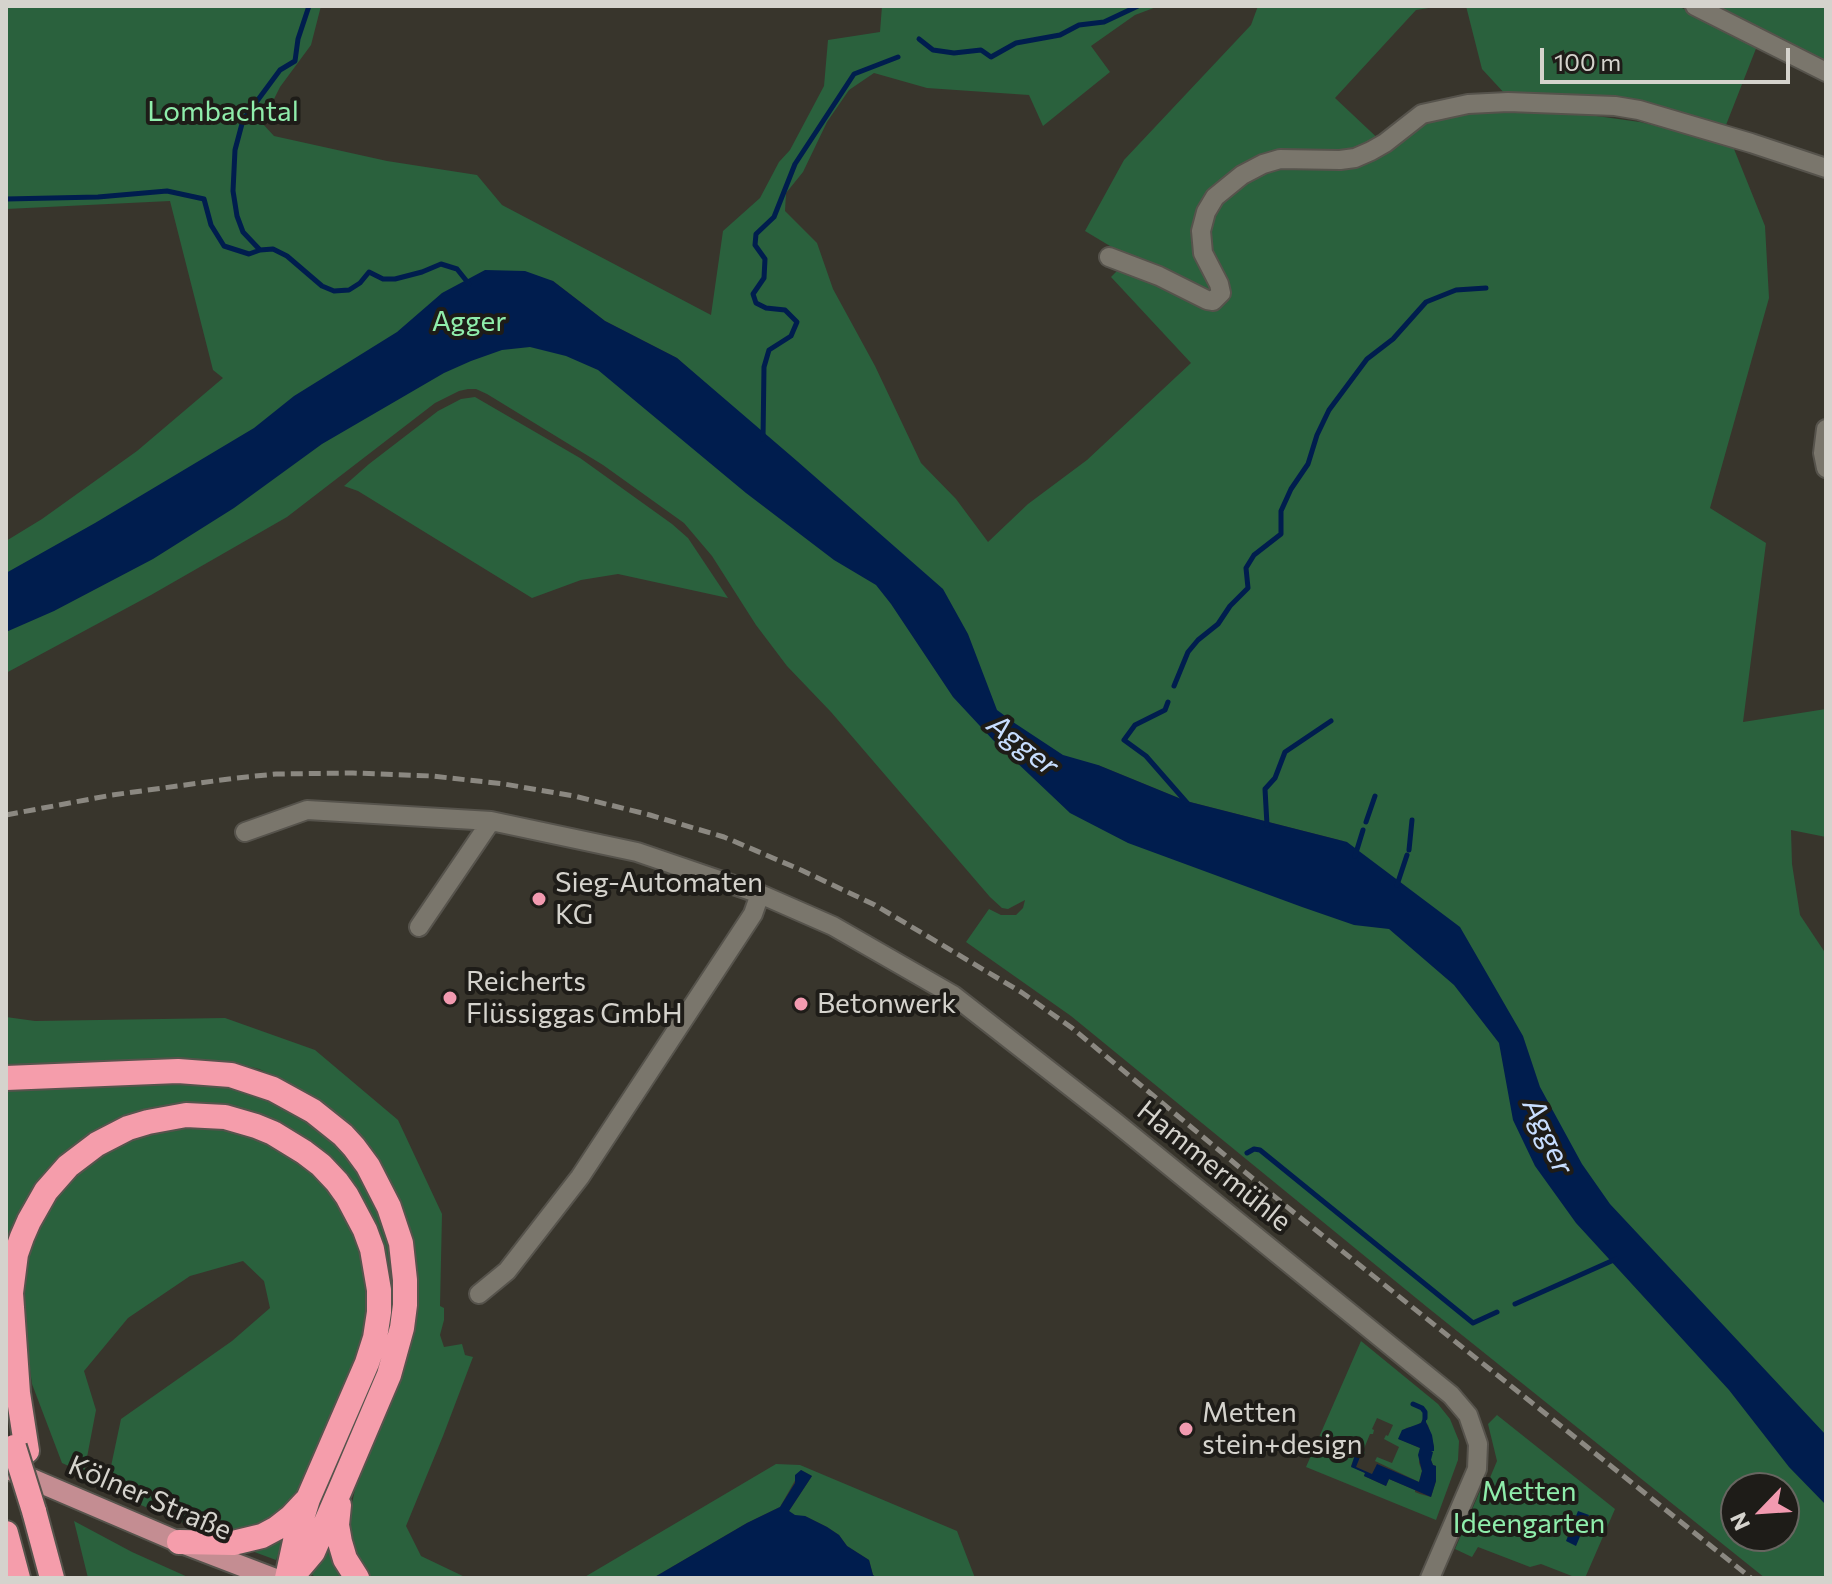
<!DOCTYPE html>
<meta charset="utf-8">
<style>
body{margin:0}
#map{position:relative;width:1832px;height:1584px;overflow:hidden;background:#38352c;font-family:Commissioner,sans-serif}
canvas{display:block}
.frame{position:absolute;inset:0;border:8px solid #d5d3cd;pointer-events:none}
.north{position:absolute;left:1720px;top:1472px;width:80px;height:80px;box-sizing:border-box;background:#1e1c18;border:2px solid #676560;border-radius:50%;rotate:245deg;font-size:22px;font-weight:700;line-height:32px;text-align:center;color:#d5d3cd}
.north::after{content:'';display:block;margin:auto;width:28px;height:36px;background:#f29ab0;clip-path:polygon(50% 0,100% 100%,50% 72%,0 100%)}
.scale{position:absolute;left:1540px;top:48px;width:250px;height:36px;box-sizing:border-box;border:4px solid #d5d3cd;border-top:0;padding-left:10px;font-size:24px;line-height:28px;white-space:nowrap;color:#d5d3cd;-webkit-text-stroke:6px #1e1c18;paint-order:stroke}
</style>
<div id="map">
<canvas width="1832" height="1584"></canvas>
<div class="frame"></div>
<div class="north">N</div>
<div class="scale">100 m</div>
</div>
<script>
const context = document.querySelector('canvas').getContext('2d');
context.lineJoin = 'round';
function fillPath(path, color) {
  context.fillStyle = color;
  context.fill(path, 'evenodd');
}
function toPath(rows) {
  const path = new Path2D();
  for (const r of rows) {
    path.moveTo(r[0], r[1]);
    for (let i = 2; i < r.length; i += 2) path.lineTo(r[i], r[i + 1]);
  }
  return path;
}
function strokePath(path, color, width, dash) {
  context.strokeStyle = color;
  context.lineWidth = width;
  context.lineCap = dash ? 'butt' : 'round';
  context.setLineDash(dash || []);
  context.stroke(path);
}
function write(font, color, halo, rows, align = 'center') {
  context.font = font + ' Commissioner,sans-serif';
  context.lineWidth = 8;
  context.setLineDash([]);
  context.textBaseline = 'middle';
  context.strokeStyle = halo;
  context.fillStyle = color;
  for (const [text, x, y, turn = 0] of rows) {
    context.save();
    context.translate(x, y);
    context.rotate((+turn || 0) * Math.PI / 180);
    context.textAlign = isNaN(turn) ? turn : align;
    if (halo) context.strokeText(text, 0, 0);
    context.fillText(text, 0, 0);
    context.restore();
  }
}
fillPath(toPath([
 [6,6,321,6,311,45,280,87,262,123,274,136,387,161,477,175,502,205,711,315,723,231,760,198,779,162,790,150,824,86,828,40,880,32,882,6,1159,6,1135,15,1091,46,1110,72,1043,126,1029,95,927,88,874,73,849,90,827,122,803,172,786,193,785,211,817,243,833,289,875,366,921,463,956,499,988,542,1028,504,1087,460,1191,363,1111,277,1130,258,1085,231,1124,160,1251,25,1258,6,1441,6,1416,10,1335,98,1386,146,1426,121,1467,111,1582,114,1640,122,1732,144,1765,226,1769,298,1710,508,1766,543,1743,722,1826,709,1826,837,1791,830,1792,864,1800,915,1826,954,1826,1578,1765,1578,1427,1307,1071,1016,966,942,989,909,1001,915,1016,915,1023,908,1025,900,1008,909,1002,908,990,897,831,712,787,666,756,625,712,556,684,523,603,465,487,394,476,389,468,389,459,391,435,403,287,517,151,595,6,673,6,541,42,519,137,451,223,378,213,370,170,201,6,209],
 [483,271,553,281,605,321,677,358,706,384],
 [1096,765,1098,765,1186,801,1347,842,1145,805],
 [1736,1488,1784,1488,1784,1536,1736,1536],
 [1466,6,1678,6,1757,46,1726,125,1633,101,1506,95,1482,69],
 [1712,6,1826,6,1826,61,1824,61],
 [475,397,580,458,672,524,688,538,728,598,618,574,581,580,532,598,358,491,344,486,369,464,438,411,461,399],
 [6,1017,35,1021,225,1018,315,1050,398,1120,442,1214,440,1306,444,1308,444,1320,440,1335,444,1347,462,1344,465,1355,473,1357,443,1436,406,1526,421,1556,467,1578,366,1578,356,1564,347,1526,356,1485,393,1398,407,1358,417,1307,417,1276,413,1246,407,1219,394,1188,378,1160,334,1113,315,1098,285,1081,259,1069,230,1062,197,1059,159,1058,57,1064,6,1065],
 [220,1082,275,1099,338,1143,370,1184,394,1251,393,1332,324,1508,298,1552,372,1375,369,1217,248,1114,94,1137,6,1272,6,1085],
 [184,1127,205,1127,235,1131,258,1139,279,1149,298,1161,320,1180,336,1199,349,1221,364,1262,368,1286,367,1309,357,1362,292,1505,260,1529,214,1533,193,1527,129,1500,117,1491,110,1471,121,1419,232,1341,270,1308,264,1281,243,1261,190,1276,128,1318,84,1371,96,1410,84,1473,62,1463,32,1384,22,1313,26,1268,32,1244,52,1205,67,1185,83,1168,102,1153,137,1136],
 [1361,1341,1438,1404,1450,1419,1459,1441,1458,1460,1436,1520,1306,1467],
 [1377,1418,1393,1425,1388,1436,1386,1435,1384,1439,1399,1447,1392,1463,1377,1457,1375,1461,1419,1482,1422,1471,1419,1463,1420,1448,1399,1439,1406,1428,1416,1426,1423,1421,1428,1425,1434,1447,1431,1452,1431,1460,1433,1465,1436,1466,1436,1481,1431,1497,1420,1494,1415,1492,1415,1490,1389,1479,1386,1486,1364,1476,1365,1473,1351,1466,1355,1455,1363,1457,1365,1452,1363,1451,1370,1434,1373,1434,1374,1430,1372,1429],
 [1497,1415,1615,1509,1585,1578,1577,1578,1541,1564,1530,1567,1478,1547,1472,1557,1455,1549,1480,1491,1484,1492,1497,1461,1488,1424],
 [776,1464,800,1465,957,1531,975,1578,877,1578,873,1575,869,1560,847,1546,839,1535,827,1527,805,1516,795,1516,789,1511,812,1476,801,1470,780,1507,747,1523,653,1578,583,1578],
 [74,1521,132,1552,190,1578,88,1578],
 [288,1531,276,1560,249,1550],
 [328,1537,346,1578,318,1578,312,1575]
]), '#2a613d');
fillPath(toPath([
 [485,270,525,271,553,281,605,321,677,358,797,461,943,589,968,634,997,710,1016,724,1063,755,1098,765,1186,801,1347,842,1460,927,1523,1036,1540,1087,1582,1164,1610,1204,1826,1435,1826,1505,1789,1467,1729,1390,1576,1223,1535,1166,1513,1120,1499,1043,1454,985,1389,929,1354,925,1302,907,1128,843,1070,813,993,740,953,697,891,604,876,585,834,560,746,493,598,370,566,356,530,347,502,350,471,361,444,373,322,444,234,508,153,559,54,611,6,632,6,573,95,523,254,428,294,396,397,332,442,293],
 [1423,1418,1426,1418,1426,1422,1432,1435,1434,1447,1434,1451,1431,1451,1433,1452,1431,1460,1433,1465,1436,1466,1436,1481,1431,1497,1389,1479,1386,1486,1364,1476,1365,1473,1351,1467,1355,1455,1360,1457,1356,1467,1372,1474,1377,1464,1419,1482,1422,1471,1418,1455,1420,1448,1398,1439,1402,1430,1421,1423],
 [801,1470,812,1476,789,1511,795,1515,805,1516,827,1527,839,1535,847,1546,869,1560,873,1575,877,1578,653,1578,747,1523,780,1507,795,1483,795,1475],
 [1578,1511,1589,1515,1576,1546,1566,1541]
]), '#001d4e');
strokePath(toPath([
 [919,39,933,50,954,53,981,50,991,57,1016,43,1060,35,1079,25,1104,22,1138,6],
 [6,199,98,197,167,191,204,199,211,225,224,246,249,254,260,250,273,249,287,256,322,286,334,291,349,290,360,283,369,272,383,279,395,279,422,272,441,264,457,269,469,284],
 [260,250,243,232,237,216,233,191,235,150,243,120,280,70,295,61,298,39,309,6],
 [763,439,764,367,769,350,791,336,797,322,785,310,766,308,756,303,753,294,764,278,765,259,755,245,756,234,774,217,795,164,854,74,898,57],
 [1174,686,1188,652,1198,640,1218,624,1230,606,1248,588,1246,568,1254,555,1281,534,1281,511,1291,489,1308,464,1317,435,1329,410,1367,359,1393,339,1426,302,1456,290,1486,288],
 [1168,702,1165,710,1135,725,1124,740,1146,756,1188,804],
 [1366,822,1375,796],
 [1267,825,1265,789,1275,778,1285,752,1331,721],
 [1409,850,1412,820],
 [1355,856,1363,830],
 [1397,885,1407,855],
 [1247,1153,1254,1149,1260,1150,1473,1323,1497,1312],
 [1515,1304,1616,1259],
 [1413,1404,1422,1408,1425,1412,1425,1418]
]), '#001d4e', 5);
const street = toPath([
 [1695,6,1826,72],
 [1109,257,1159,276,1207,300,1213,301,1221,293,1219,284,1203,253,1201,231,1206,212,1215,197,1242,175,1263,164,1280,159,1340,160,1355,158,1371,151,1385,143,1422,114,1468,104,1508,102,1615,106,1639,110,1751,143,1826,168],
 [1826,429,1823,453,1826,468],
 [245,832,307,810,491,821,637,852,760,894,833,926,953,995,1114,1121,1451,1395,1468,1415,1478,1444,1477,1469,1430,1578],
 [419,927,491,821],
 [479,1294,507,1271,580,1177,753,914,760,894]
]);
const primary = toPath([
 [6,1468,179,1542,273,1578]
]);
const highway = toPath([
 [6,1078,178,1071,231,1075,273,1089,313,1111,343,1135,354,1147,368,1166,389,1207,401,1243,405,1280,405,1305,402,1328,389,1375,340,1490,313,1552,291,1578],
 [27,1451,18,1393,11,1293,16,1254,22,1237,29,1221,46,1191,68,1166,97,1144,128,1128,148,1122,186,1115,225,1117,256,1126,273,1133,304,1152,321,1165,337,1182,347,1196,365,1230,372,1249,379,1290,379,1312,375,1338,367,1363,308,1499,295,1541,287,1578],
 [339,1505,337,1525,340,1542,345,1559,357,1578],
 [34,1511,52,1578],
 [6,1533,18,1578],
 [179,1542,233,1543,262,1536,277,1528,291,1517,306,1501]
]);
strokePath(street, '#56534c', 22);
strokePath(primary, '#56534c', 24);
strokePath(highway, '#56534c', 28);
strokePath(street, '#7a766c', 18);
strokePath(primary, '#c48d92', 20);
strokePath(highway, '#f59dab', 24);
strokePath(toPath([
 [6,815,112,795,236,778,276,774,353,773,432,776,504,784,574,796,650,815,724,837,801,870,875,905,1021,992,1072,1028,1292,1211,1751,1578]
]), '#8b8881', 5, [12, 6]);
const highwayBridge = toPath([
 [14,1447,34,1511]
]);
strokePath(highwayBridge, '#56534c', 28, []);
strokePath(highwayBridge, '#f59dab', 24);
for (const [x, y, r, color] of [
 [539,899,8,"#f29ab0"],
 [450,998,8,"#f29ab0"],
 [801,1004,8,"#f29ab0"],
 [1186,1429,8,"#f29ab0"]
]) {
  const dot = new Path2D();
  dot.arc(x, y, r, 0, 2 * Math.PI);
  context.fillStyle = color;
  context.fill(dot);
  strokePath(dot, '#1e1c18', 3);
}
write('28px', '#8fedab', '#1e1c18', [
 ["Lombachtal",223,112],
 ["Agger",469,322],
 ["Metten",1529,1492],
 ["Ideengarten",1529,1524]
]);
write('28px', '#d5d3cd', '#1e1c18', [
 ["Sieg-Automaten",555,883],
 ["KG",555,915],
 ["Reicherts",466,982],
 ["Flüssiggas GmbH",466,1014],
 ["Betonwerk",817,1004],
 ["Metten",1202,1413],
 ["stein+design",1202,1445]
], 'left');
write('28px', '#d5d3cd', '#1e1c18', [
 ["Hammermühle",1214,1166,39],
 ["Kölner Straße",150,1498,23]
]);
write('italic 30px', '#c7ddfe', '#1e1c18', [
 ["Agger",1023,745,38],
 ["Agger",1548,1136,65]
]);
</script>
